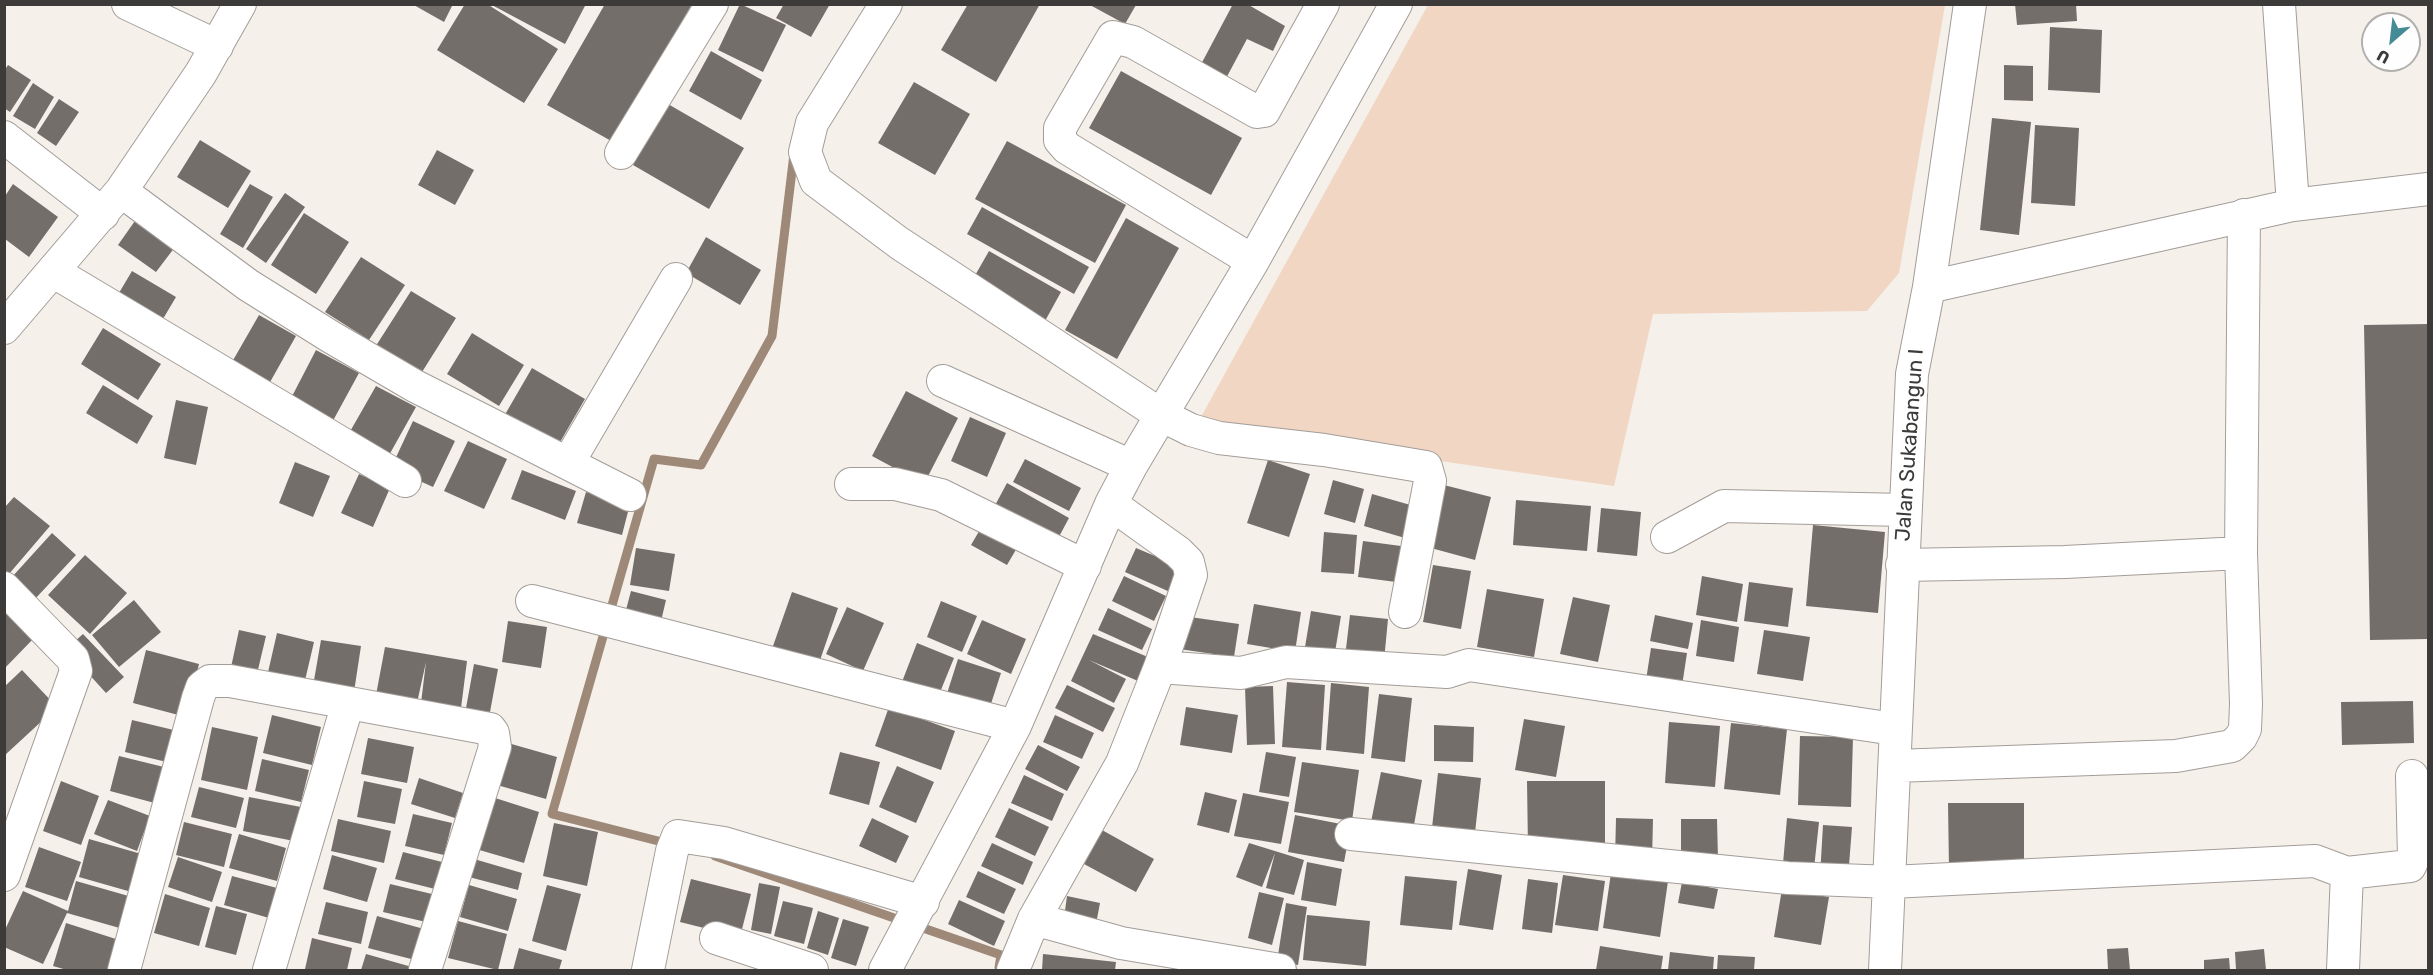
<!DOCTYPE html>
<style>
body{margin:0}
#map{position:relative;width:2433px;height:975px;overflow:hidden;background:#f6f0eb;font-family:Rubik,sans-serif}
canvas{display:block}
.frame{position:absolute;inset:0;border:6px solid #3d3b39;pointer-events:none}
.north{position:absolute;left:2361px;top:12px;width:60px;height:60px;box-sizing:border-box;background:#fefefe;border:2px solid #b1b0af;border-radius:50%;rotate:208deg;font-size:16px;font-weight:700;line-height:24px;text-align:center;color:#3d3b39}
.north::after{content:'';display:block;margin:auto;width:21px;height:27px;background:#458b96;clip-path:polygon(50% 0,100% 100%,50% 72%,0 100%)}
</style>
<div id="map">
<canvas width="2433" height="975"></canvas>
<div class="frame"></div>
<div class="north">U</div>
</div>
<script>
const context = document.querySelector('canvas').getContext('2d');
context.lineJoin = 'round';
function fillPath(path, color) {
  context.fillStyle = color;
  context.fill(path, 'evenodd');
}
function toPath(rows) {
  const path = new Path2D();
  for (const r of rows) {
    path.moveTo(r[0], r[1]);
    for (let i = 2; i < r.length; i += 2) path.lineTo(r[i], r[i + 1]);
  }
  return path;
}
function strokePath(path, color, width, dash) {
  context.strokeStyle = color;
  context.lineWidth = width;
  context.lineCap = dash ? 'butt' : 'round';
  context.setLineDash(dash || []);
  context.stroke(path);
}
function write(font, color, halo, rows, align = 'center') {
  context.font = font + ' Rubik,sans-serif';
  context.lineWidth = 6;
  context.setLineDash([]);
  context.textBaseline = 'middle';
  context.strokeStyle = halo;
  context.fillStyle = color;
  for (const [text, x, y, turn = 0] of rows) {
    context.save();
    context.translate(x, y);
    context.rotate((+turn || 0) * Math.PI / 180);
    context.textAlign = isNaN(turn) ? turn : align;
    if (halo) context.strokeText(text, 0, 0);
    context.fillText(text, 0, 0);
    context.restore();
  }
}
fillPath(toPath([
 [1428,5,1945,5,1899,273,1867,311,1653,314,1614,486,1196,426]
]), '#f0d6c3');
strokePath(toPath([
 [670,844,552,814,654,459,701,465,772,336,794,154],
 [715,856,1001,955,999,968]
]), '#9e8979', 9);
fillPath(toPath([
 [412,4,453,4,444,22],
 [465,4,487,4,558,49,524,103,437,50],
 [490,4,586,4,565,44],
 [605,4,692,4,613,142,547,105],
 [740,4,786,25,763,72,718,50],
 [784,4,830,4,811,37,776,18],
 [968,4,1040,4,996,82,941,50],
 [1233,4,1247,4,1285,26,1273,51,1247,39,1223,84,1198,70],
 [2015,4,2076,4,2077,21,2017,25],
 [1090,5,1136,5,1125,24],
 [2050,27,2102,30,2100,93,2048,90],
 [711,51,762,80,741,120,689,91],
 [8,65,31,80,10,112,4,108,4,71],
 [2004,65,2033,66,2033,101,2004,100],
 [1121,71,1242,138,1211,195,1089,128],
 [914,82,970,114,935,175,878,143],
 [33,83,54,97,35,129,13,116],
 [59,99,79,112,56,146,37,133],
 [668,104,744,148,709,209,633,165],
 [1992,118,2031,122,2019,235,1980,230],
 [2035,125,2079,128,2075,206,2031,203],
 [200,140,251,171,228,208,177,177],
 [1007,141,1126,205,1095,263,975,199],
 [437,150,474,170,455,205,418,185],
 [13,184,58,217,29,257,5,239,5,196],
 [250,184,273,197,243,248,220,234],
 [285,193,305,207,266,263,246,249],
 [982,207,1089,267,1074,294,967,234],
 [304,213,349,242,316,294,271,265],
 [137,218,175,247,156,272,118,245],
 [1126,218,1179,248,1117,359,1065,330],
 [706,237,761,270,740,305,686,273],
 [989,251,1061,292,1045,321,973,279],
 [361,257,405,285,369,340,325,312],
 [132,271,176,297,160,324,116,298],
 [411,291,456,318,417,380,372,352],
 [259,315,296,336,265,391,228,369],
 [2428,324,2428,639,2370,640,2364,325],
 [103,328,161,364,138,400,81,364],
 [472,333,524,365,499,406,447,374],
 [316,350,359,373,329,428,287,406],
 [532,368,585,399,556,449,503,418],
 [103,385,153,416,137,444,86,413],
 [376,386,416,407,388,457,348,435],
 [906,391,958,418,924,484,872,456],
 [176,400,208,407,196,465,164,458],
 [970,417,1006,433,987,477,951,461],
 [413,421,455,441,433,487,391,468],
 [468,441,507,459,484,509,444,491],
 [1025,459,1081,488,1069,511,1013,482],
 [1268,460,1310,474,1289,537,1247,523],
 [295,462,330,476,313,517,279,503],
 [522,470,576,491,565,520,511,499],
 [359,474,390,488,373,527,341,513],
 [1333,480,1364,489,1355,523,1324,514],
 [1007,483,1069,518,1054,546,992,511],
 [1436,483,1491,497,1475,560,1420,545],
 [586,492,630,504,622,535,577,523],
 [1372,494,1414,506,1405,538,1364,526],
 [14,497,50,526,9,574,4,571,4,508],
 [1516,500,1591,506,1587,551,1513,545],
 [1601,508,1641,512,1637,556,1597,552],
 [985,521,1021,541,1007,565,971,545],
 [1813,525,1885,532,1878,613,1806,606],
 [1324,532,1357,535,1354,574,1321,572],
 [52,533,76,555,35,599,12,577],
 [1363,541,1401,546,1396,582,1358,577],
 [636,548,675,554,669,591,630,585],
 [1136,548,1181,567,1170,592,1125,572],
 [85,555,127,593,90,634,48,595],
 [1433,565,1471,571,1461,629,1423,622],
 [1124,576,1166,596,1154,621,1112,601],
 [1702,576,1743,584,1737,622,1696,615],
 [1749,582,1793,588,1788,627,1744,621],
 [1487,589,1544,599,1534,657,1477,647],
 [631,591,666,600,658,634,622,625],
 [792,592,838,608,819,663,773,646],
 [1573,597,1610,605,1598,662,1560,654],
 [134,600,161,632,119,667,92,635],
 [941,601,977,616,962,652,927,637],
 [1254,604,1301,612,1295,652,1247,644],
 [847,607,884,623,863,671,826,654],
 [1108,608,1152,629,1142,650,1098,630],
 [4,609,34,638,4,669],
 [1311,611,1341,616,1334,658,1304,653],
 [1350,615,1388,619,1384,661,1345,657],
 [1655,615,1693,623,1688,649,1650,641],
 [1183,616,1239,624,1234,657,1179,649],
 [982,620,1026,639,1011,674,967,654],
 [1701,620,1739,627,1734,662,1696,656],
 [508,621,547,627,541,668,502,662],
 [239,630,266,636,256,678,230,672],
 [1764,630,1810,637,1803,681,1757,674],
 [277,633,314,642,303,689,266,681],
 [83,634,124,677,106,693,66,649],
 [1093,634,1155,660,1145,684,1089,660,1126,679,1114,703,1071,681],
 [321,640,361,646,354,692,313,686],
 [917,643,954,658,936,702,900,687],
 [385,647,467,661,461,708,421,703,426,662,417,703,376,695],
 [1651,648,1687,653,1682,686,1646,680],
 [146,650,199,664,186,717,133,703],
 [958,659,1001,673,987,716,944,703],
 [474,664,498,669,490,712,466,708],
 [22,670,57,707,4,756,4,687],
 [1287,682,1325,685,1321,750,1282,747],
 [1331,683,1369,687,1364,754,1326,750],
 [1067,685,1115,708,1103,732,1055,708],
 [1273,686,1275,744,1247,745,1245,687],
 [1379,694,1412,698,1405,762,1371,758],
 [2413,701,2414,743,2342,745,2341,702],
 [889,707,955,731,941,770,875,746],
 [1186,707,1238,715,1232,753,1180,745],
 [272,715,321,727,312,765,263,753],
 [1055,715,1094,733,1082,759,1043,742],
 [1524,719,1565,726,1556,777,1515,770],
 [132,720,182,732,175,764,125,752],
 [1669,722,1720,726,1715,787,1665,783],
 [1731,723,1787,729,1780,795,1724,789],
 [1434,725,1474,727,1473,762,1434,761],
 [212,727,258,737,247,790,201,780],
 [1800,736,1853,737,1851,807,1798,805],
 [368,738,414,747,407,783,361,774],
 [508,743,557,757,546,799,497,785],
 [1038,745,1080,767,1067,791,1025,769],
 [840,752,880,762,869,805,829,794],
 [1266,752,1296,757,1289,797,1259,792],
 [119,756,172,769,162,805,110,791],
 [262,759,309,770,301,802,255,791],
 [1302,762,1359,770,1352,821,1294,812],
 [897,766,934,782,916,823,879,807],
 [1381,772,1422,780,1412,836,1370,827],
 [1438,773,1481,778,1474,842,1431,837],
 [1024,775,1064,794,1052,821,1011,803],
 [419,778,463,793,455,818,411,804],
 [61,781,99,796,81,845,43,831],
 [364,781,402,789,395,824,357,817],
 [1527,781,1605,781,1605,849,1528,849],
 [199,787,244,798,236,828,191,817],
 [1205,792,1237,800,1229,833,1197,825],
 [1243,793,1289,802,1281,844,1234,836],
 [249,797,301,807,294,841,243,831],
 [492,797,539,812,524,863,476,849],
 [108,800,150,816,137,851,94,834],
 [1948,803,2024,803,2024,869,1949,869],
 [1009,808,1049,827,1035,856,995,837],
 [413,814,452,823,444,855,405,846],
 [1295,815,1351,826,1344,862,1288,852],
 [872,818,909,836,896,863,859,846],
 [1616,818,1653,819,1652,861,1615,860],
 [1787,818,1819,822,1813,878,1782,875],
 [338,819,391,831,384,863,331,851],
 [1681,819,1717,819,1718,859,1681,859],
 [184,822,232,834,224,867,176,855],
 [554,823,598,832,587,886,543,876],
 [1823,825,1852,827,1848,878,1820,876],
 [1102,830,1154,859,1136,892,1084,864],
 [239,834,286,848,277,881,229,868],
 [89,839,145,855,135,893,79,877],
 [992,843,1033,862,1023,885,981,866],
 [1249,843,1304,860,1294,895,1266,888,1275,853,1262,887,1236,877],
 [39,847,81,862,67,901,25,887],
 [403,852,442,862,435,889,395,879],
 [332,855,377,868,367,902,323,889],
 [178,857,222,872,212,902,168,887],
 [474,859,522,873,518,890,469,877],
 [1307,862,1342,869,1336,906,1301,900],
 [1468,869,1502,875,1493,930,1459,925],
 [978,871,1016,889,1004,914,966,897],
 [1611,873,1668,881,1660,937,1603,928],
 [1563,875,1605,881,1598,931,1555,925],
 [232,876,277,888,269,918,224,905],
 [1405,876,1457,881,1452,930,1400,925],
 [691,879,751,894,740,937,680,922],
 [1528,879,1558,883,1552,933,1522,929],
 [76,881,132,897,123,929,67,913,43,964,4,947,4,932,23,891,68,911],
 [1682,882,1718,889,1714,909,1678,903],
 [759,883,780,887,771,934,751,930],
 [390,884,432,894,426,922,383,912],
 [469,885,517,899,508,931,460,917],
 [547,885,581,894,566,951,532,941],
 [1782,889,1829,897,1821,945,1774,937],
 [1259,892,1284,898,1272,945,1248,938],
 [165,894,210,908,199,946,154,933],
 [1067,896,1100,903,1096,924,1064,918],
 [959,900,1005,921,994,946,948,924],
 [783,901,813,908,804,944,774,936],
 [326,902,368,912,361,944,318,934],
 [1286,903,1307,907,1298,965,1277,962],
 [216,906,247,914,236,955,205,947],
 [818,911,839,918,828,955,807,948],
 [1307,915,1370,921,1366,966,1303,960],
 [377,916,424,929,415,960,368,948],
 [843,919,869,927,856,966,831,958],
 [458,921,507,934,498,970,448,958],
 [66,923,119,940,110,970,67,970,53,966],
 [312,938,352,948,347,970,305,969],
 [1600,946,1663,956,1661,970,1596,970],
 [519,948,562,960,559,970,513,970],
 [2128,948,2130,970,2108,970,2107,949],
 [2264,949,2266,970,2236,970,2235,952],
 [1670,952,1714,957,1713,970,1668,970],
 [366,954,412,967,412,970,361,970],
 [1043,954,1116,962,1115,970,1042,970],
 [1718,955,1755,957,1754,970,1717,970],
 [2229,958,2230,970,2204,970,2204,960]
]), '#746e6a');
const street = toPath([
 [128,4,217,46],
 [886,4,812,123,805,152,816,181,899,243,1161,415,1191,430,1219,438,1324,450,1426,467,1430,481,1405,612],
 [2279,4,2293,205],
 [4,137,103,214],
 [621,153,712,4],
 [121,191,248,285,331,337,415,386,630,495],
 [1253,261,1067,148,1060,140,1060,128,1113,37,1133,42,1257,112,1264,111,1323,4],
 [54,272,405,481],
 [1929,287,1970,4],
 [4,328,121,191,201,73,240,4],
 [943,381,1131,466],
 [568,463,676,279],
 [851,484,895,484,941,495,1085,566],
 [1667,537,1724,506,1905,510],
 [1902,565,2065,562,2241,553],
 [4,588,73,659,76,671,4,875],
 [532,601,1015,726],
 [1160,667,1241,673,1286,662,1447,672,1469,665,1894,729],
 [1895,766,2176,756,2232,746,2241,737,2245,729,2246,704,2241,553,2244,215],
 [1351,834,1788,878,1891,882,2315,861,2347,873,2410,866,2414,857,2412,776],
 [1034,919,1121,943,1280,970],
 [716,938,812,970],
 [124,970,198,698,202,687,210,681,230,681,490,729,493,733,495,747,425,970],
 [269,970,348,703],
 [648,970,672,851,678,836,724,843,923,902],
 [885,970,1015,726,1111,504,1131,466,1253,261,1396,4],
 [1013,970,1034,919,1122,763,1160,667,1191,575,1188,562,1178,552,1111,504],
 [1885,970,1912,374,1929,287,2293,205,2428,189],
 [2343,970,2347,873]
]);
strokePath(street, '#a39d99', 34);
strokePath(street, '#fff', 32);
write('21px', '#3d3b39', '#fefefe', [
 ["Jalan Sukabangun I",1910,445,-86]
]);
</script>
